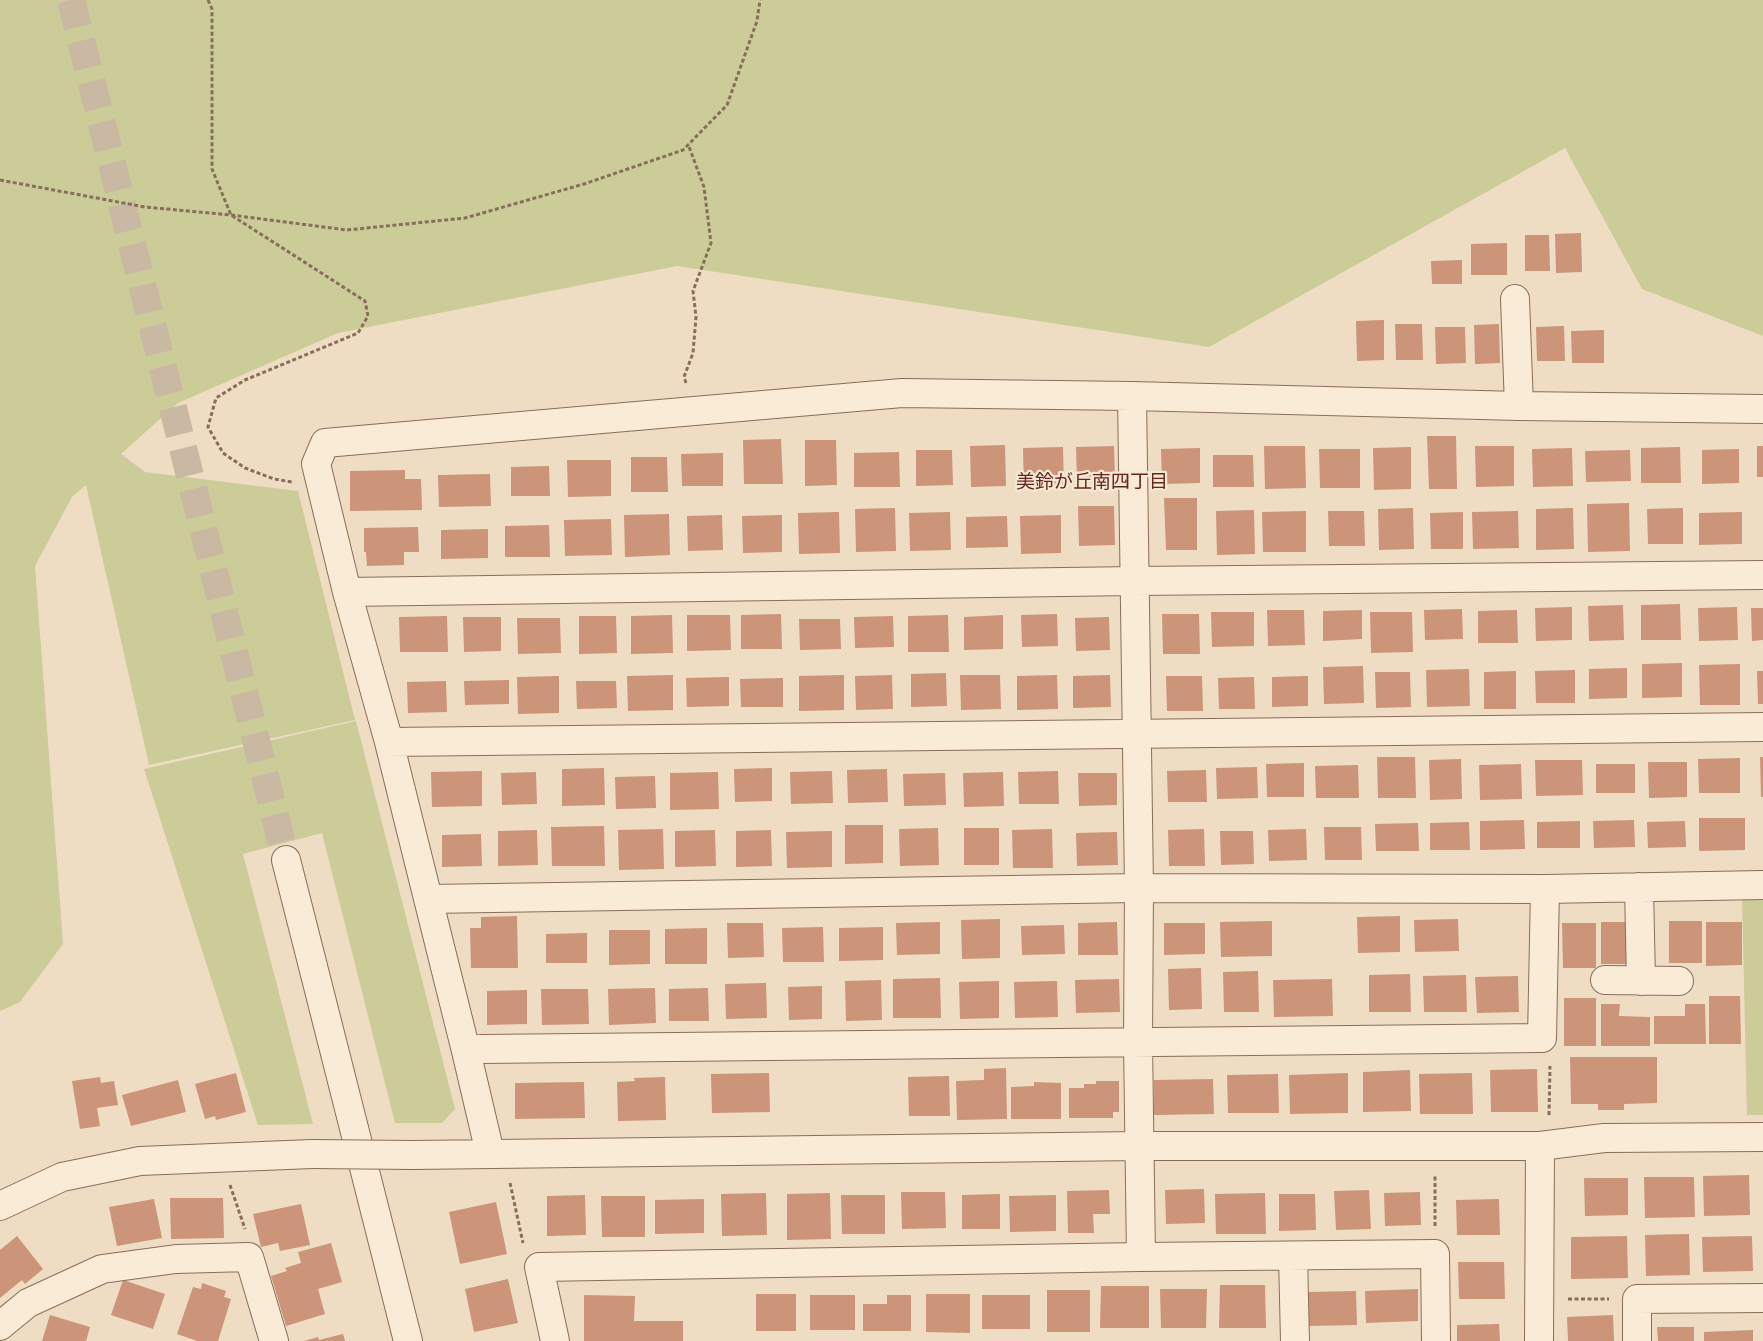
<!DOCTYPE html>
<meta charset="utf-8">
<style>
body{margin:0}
canvas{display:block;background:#eeddc3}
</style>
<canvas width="1763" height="1341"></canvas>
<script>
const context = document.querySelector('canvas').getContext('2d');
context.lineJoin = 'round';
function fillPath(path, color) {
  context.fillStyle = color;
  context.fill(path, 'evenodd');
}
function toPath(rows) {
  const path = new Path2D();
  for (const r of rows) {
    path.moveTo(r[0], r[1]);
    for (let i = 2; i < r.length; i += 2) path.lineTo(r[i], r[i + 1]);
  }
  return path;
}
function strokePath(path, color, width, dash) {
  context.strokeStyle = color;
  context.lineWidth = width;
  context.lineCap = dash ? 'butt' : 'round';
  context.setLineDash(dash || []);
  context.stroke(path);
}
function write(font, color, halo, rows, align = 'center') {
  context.font = font + ' "IBM Plex Serif","Noto Sans JP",serif';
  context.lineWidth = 4.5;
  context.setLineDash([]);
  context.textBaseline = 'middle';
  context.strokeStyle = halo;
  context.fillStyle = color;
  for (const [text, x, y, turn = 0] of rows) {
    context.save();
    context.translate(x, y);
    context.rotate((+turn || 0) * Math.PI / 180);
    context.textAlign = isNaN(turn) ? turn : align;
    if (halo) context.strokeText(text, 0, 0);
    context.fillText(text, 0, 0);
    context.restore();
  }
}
fillPath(toPath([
 [0,0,1763,0,1763,336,1642,289,1565,148,1209,347,677,266,338,333,178,403,121,454,145,472,298,491,355,720,149,765,86,485,72,497,35,566,63,944,20,1002,0,1011],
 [356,721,455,1109,442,1123,395,1123,322,833,243,854,313,1124,258,1125,144,769],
 [1763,896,1763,1115,1747,1115,1742,897]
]), '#cbcc97');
fillPath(toPath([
 [1581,233,1582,272,1556,273,1555,234],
 [1525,235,1549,235,1550,271,1525,271],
 [1507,243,1507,275,1471,275,1471,244],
 [1462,260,1462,284,1432,284,1431,261],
 [1384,320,1384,360,1357,361,1356,321],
 [1395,324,1422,324,1423,360,1396,360],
 [1499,324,1500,363,1475,364,1474,325],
 [1564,326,1565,361,1537,361,1536,327],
 [1435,327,1465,327,1466,363,1436,364],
 [1604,330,1604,363,1572,363,1571,331],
 [1427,436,1456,436,1457,489,1429,489],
 [781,439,783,484,744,484,743,440],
 [805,440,836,440,837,485,805,486],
 [1005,445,1006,486,971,487,970,446],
 [1114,446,1115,481,1077,482,1076,447],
 [1264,446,1305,446,1306,488,1265,489],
 [1475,446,1514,446,1514,486,1476,487],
 [1757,446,1763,446,1763,477,1757,477],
 [1063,447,1064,488,1024,489,1023,448],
 [1411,447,1411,489,1374,490,1373,448],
 [1680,447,1681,483,1641,483,1641,448],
 [1200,448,1200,483,1162,484,1161,449],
 [1572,448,1573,486,1533,487,1532,449],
 [1319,449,1360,449,1360,488,1320,488],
 [1739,449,1739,483,1702,484,1702,450],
 [916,450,952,450,953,485,916,486],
 [1630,450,1631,481,1586,482,1585,451],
 [899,452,900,487,854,487,854,453],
 [723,453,723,486,682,486,681,454],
 [1213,455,1253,455,1254,487,1213,487],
 [631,457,667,457,668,492,631,492],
 [567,460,611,460,611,496,568,497],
 [549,466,550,496,511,496,511,467],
 [405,470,405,479,421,479,422,510,350,511,350,471],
 [490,474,491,506,439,507,438,475],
 [1164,498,1197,498,1197,550,1166,550],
 [1629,503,1630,551,1588,552,1587,504],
 [1078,506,1114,506,1115,545,1079,546],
 [895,508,896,551,856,552,855,509],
 [1413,508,1414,549,1379,550,1378,509],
 [1573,508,1574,549,1536,550,1536,509],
 [1683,508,1683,544,1648,544,1647,509],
 [1254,510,1255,554,1217,555,1216,511],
 [1306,511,1306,552,1263,552,1262,512],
 [1328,511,1364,511,1365,546,1329,546],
 [1518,511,1519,548,1473,549,1472,512],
 [839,512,840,553,799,554,798,513],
 [950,512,951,550,910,551,909,513],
 [1463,512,1463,549,1431,549,1430,513],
 [1742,512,1742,544,1699,545,1699,513],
 [669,514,670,555,625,557,624,515],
 [722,515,723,550,688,551,687,516],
 [782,515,782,552,743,553,742,516],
 [1061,515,1061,553,1021,554,1020,516],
 [1007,516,1008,547,966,548,966,517],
 [611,519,612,555,565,556,564,520],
 [549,525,550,557,505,557,505,526],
 [418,527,419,552,404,552,404,565,367,566,366,552,364,552,364,528],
 [488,529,488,558,441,559,441,530],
 [1680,604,1681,640,1641,640,1641,605],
 [1623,605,1624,640,1589,641,1588,606],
 [1572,607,1572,640,1536,641,1535,608],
 [1737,607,1738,640,1699,641,1698,608],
 [1751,608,1763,608,1763,640,1752,641],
 [1462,609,1463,639,1425,640,1424,610],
 [1267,610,1304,610,1305,645,1268,646],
 [1362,610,1362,639,1323,641,1323,611],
 [1517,610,1518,643,1478,643,1478,611],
 [1211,612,1254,612,1254,646,1212,647],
 [1370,612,1412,612,1413,652,1371,653],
 [781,614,782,649,741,649,741,615],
 [1057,614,1058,646,1022,647,1021,615],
 [1162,614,1199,614,1200,654,1163,654],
 [672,615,673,653,631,654,631,616],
 [687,615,730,615,731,650,687,651],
 [948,615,949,652,908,652,908,616],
 [1003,615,1003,649,964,650,964,617],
 [447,616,448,652,400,652,399,617],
 [579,616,616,616,617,653,579,654],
 [893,616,894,647,855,648,854,617],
 [463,617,501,617,501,651,464,652],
 [1109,617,1110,650,1076,651,1075,618],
 [517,618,560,618,561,653,518,654],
 [799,619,840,619,841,649,800,650],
 [1682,663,1682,697,1642,698,1642,664],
 [1740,664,1740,705,1700,705,1699,665],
 [1363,666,1364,703,1324,704,1323,667],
 [1627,668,1627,698,1589,699,1589,669],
 [1469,669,1470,706,1427,707,1426,670],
 [1575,670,1575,703,1536,703,1535,671],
 [1516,671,1516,709,1484,709,1484,672],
 [1757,671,1763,671,1763,704,1758,704],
 [1375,672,1410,672,1411,707,1376,708],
 [946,673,947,706,911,707,911,674],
 [673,675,673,710,628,711,627,676],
 [844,675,844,710,799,711,799,676],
 [892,675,893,709,856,710,855,676],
 [960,675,1000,675,1001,709,961,710],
 [1057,675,1058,709,1017,710,1017,676],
 [1110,675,1111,707,1073,708,1073,676],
 [559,676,559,713,518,714,517,677],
 [1166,676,1202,676,1203,711,1167,711],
 [1308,676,1308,706,1272,707,1272,677],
 [729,677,729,706,687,707,686,678],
 [1254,677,1255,709,1219,709,1218,678],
 [783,678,783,707,741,707,740,679],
 [509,680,509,704,465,705,464,681],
 [446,681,447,712,408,713,407,682],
 [576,681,616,681,617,708,577,709],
 [1377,757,1415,757,1416,798,1378,798],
 [1760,757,1763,757,1763,797,1761,797],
 [1740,758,1740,793,1699,793,1698,759],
 [1461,759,1462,799,1430,800,1429,760],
 [1535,760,1582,760,1583,795,1536,796],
 [1648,762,1687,762,1687,797,1649,798],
 [1304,763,1304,797,1267,797,1266,764],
 [1521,764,1522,799,1480,800,1479,765],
 [1596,764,1635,764,1635,793,1596,793],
 [1358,765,1359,798,1316,798,1315,766],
 [1257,767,1258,798,1217,799,1216,768],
 [604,768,605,805,562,806,562,769],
 [772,768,772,801,735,802,734,769],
 [887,769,888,802,848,803,847,770],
 [1206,770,1207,802,1168,802,1167,771],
 [482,771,482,806,432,807,431,772],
 [832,771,833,803,791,804,790,772],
 [1058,771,1059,804,1019,804,1018,772],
 [536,772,537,804,502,805,501,773],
 [718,772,719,809,670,810,670,773],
 [1003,772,1004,806,964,807,963,773],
 [945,773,946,805,904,806,903,774],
 [1078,773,1117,773,1117,805,1079,806],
 [655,776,656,808,616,809,615,777],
 [1699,818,1745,818,1745,850,1699,851],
 [1524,820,1525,849,1480,850,1480,821],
 [1634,820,1635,847,1594,848,1593,821],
 [1580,821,1580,848,1537,848,1537,822],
 [1685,821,1686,847,1648,848,1647,822],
 [1469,822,1470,850,1430,850,1430,823],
 [1418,823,1419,851,1376,851,1375,824],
 [845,825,883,825,883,863,845,864],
 [604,826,605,866,552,866,551,827],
 [1324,827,1361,827,1362,860,1325,860],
 [938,828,939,865,900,866,899,829],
 [964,828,999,828,999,865,964,865],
 [663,829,664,869,619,870,618,830],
 [1052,829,1053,868,1013,868,1012,830],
 [1204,829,1205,866,1169,866,1168,830],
 [1306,829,1307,860,1269,861,1268,830],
 [537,830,538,865,498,866,498,831],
 [715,830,716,866,675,867,675,831],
 [771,830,772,866,736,867,736,831],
 [832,831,832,867,787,868,786,832],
 [1220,831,1253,831,1254,864,1221,865],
 [1117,832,1118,865,1077,866,1076,833],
 [481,834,482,866,442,867,442,835],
 [517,916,518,968,471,968,470,928,481,928,481,917],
 [1400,916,1400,952,1358,953,1357,917],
 [1000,919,1000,958,962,959,961,920],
 [1458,919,1459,951,1415,952,1414,920],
 [1272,921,1272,956,1221,957,1220,922],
 [1669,921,1702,921,1702,963,1669,963],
 [940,922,940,954,897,955,896,923],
 [1117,922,1118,955,1078,955,1078,923],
 [1601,922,1634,922,1634,964,1601,964],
 [1706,922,1742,922,1742,965,1706,966],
 [727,923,763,923,764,957,728,958],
 [1164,923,1205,923,1205,954,1164,955],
 [1562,923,1596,923,1596,968,1563,968],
 [1064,925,1065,954,1022,955,1021,926],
 [823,927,824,962,783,962,782,928],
 [883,927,883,960,839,961,839,928],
 [707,928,707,964,665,964,665,929],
 [609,930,650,930,650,964,609,965],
 [587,933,587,963,546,963,546,934],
 [1201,968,1202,1009,1169,1010,1168,969],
 [1258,971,1259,1012,1224,1012,1223,972],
 [1410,974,1411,1012,1369,1012,1369,975],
 [1466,975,1467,1012,1424,1012,1423,976],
 [1518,976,1519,1012,1477,1013,1475,977],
 [940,978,941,1018,893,1018,893,979],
 [1119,979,1120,1012,1076,1013,1075,980],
 [1332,979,1333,1016,1274,1017,1273,980],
 [881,980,882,1020,846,1021,845,981],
 [999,981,999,1018,960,1019,959,982],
 [1057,981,1058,1017,1015,1018,1014,982],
 [766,983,767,1018,726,1019,725,984],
 [822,986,822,1019,789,1020,788,987],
 [655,988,656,1023,609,1025,608,989],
 [708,988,709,1021,669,1021,669,989],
 [541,989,588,989,589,1024,542,1025],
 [527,990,527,1024,487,1025,487,991],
 [1709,996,1740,996,1741,1044,1709,1044],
 [1564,998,1596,998,1596,1046,1564,1046],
 [1601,1004,1620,1004,1619,1016,1650,1017,1650,1046,1601,1046],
 [1685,1004,1705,1004,1706,1044,1654,1044,1654,1016,1685,1016],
 [1570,1057,1657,1057,1657,1103,1624,1104,1624,1110,1598,1110,1598,1104,1571,1104],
 [1006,1068,1007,1119,957,1120,956,1081,984,1080,984,1069],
 [1537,1069,1538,1112,1491,1112,1490,1070],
 [1410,1070,1411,1111,1363,1112,1363,1072],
 [236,1073,246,1112,216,1120,215,1116,205,1119,195,1084],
 [769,1073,770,1112,712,1113,711,1074],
 [1348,1073,1348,1113,1290,1114,1289,1075],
 [1472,1073,1473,1114,1420,1114,1419,1074],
 [1278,1074,1279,1113,1228,1113,1227,1075],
 [949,1076,950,1116,909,1116,908,1077],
 [100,1077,101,1083,114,1081,118,1105,97,1108,100,1126,80,1129,72,1081],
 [665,1077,666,1120,618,1121,617,1082,635,1081,634,1078],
 [1213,1079,1214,1114,1154,1115,1154,1080],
 [178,1080,186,1112,131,1126,122,1095],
 [1096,1081,1119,1081,1119,1112,1113,1112,1113,1118,1069,1118,1069,1088,1084,1088,1084,1084,1096,1084],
 [584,1082,585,1118,515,1119,515,1083],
 [1034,1082,1061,1083,1061,1119,1011,1119,1011,1087,1034,1086],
 [1749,1175,1750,1215,1704,1216,1703,1176],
 [1644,1177,1694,1177,1695,1217,1645,1218],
 [1584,1178,1628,1178,1628,1215,1585,1216],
 [1204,1189,1205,1223,1166,1224,1165,1190],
 [1109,1190,1110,1214,1093,1214,1094,1233,1068,1233,1067,1191],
 [1369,1190,1371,1229,1336,1230,1334,1191],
 [901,1192,945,1192,946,1228,902,1229],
 [1420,1192,1421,1225,1385,1226,1384,1193],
 [766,1193,767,1235,722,1236,721,1194],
 [830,1193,831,1239,787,1240,787,1194],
 [1265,1193,1266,1234,1216,1234,1215,1194],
 [1000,1194,1000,1229,962,1229,962,1195],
 [1279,1194,1315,1194,1316,1230,1279,1231],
 [585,1195,586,1235,547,1236,547,1196],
 [841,1195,885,1195,885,1234,842,1234],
 [1056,1195,1056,1231,1010,1232,1009,1196],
 [601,1196,645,1196,645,1237,602,1237],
 [170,1198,223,1198,224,1238,171,1239],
 [154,1199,162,1238,117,1246,109,1207],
 [704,1199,704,1233,655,1234,655,1200],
 [1499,1199,1500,1235,1457,1235,1456,1200],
 [496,1202,507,1254,460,1264,449,1212],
 [301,1204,310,1245,280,1251,278,1243,261,1247,253,1214],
 [1689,1234,1690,1275,1646,1276,1645,1235],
 [17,1236,43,1269,25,1284,22,1280,0,1298,0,1250],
 [1627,1236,1628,1278,1571,1279,1571,1237],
 [1752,1236,1753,1271,1703,1272,1702,1237],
 [331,1243,342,1282,318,1289,325,1314,286,1326,271,1276,287,1271,285,1268,301,1263,298,1252],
 [1458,1262,1504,1262,1505,1299,1459,1299],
 [508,1279,518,1323,474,1332,465,1289],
 [123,1280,165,1294,153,1329,111,1315],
 [202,1283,226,1291,224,1297,231,1299,218,1341,197,1341,177,1334,193,1287,201,1289],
 [1220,1285,1265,1285,1266,1328,1219,1328],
 [1101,1286,1149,1286,1149,1328,1100,1328],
 [1160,1289,1207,1289,1206,1328,1161,1328],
 [1418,1289,1418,1321,1366,1323,1365,1291],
 [1047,1290,1090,1290,1090,1332,1047,1332],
 [1356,1291,1357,1325,1308,1326,1308,1292],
 [756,1294,796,1294,796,1331,756,1331],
 [926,1294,970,1294,970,1333,926,1332],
 [584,1295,635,1296,634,1321,683,1321,683,1341,584,1341],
 [810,1295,855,1295,855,1330,810,1330],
 [887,1295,911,1295,911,1331,863,1331,863,1304,887,1304],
 [982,1295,1030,1295,1030,1329,982,1329],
 [50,1315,90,1327,86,1341,42,1341],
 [1613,1315,1614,1341,1568,1341,1567,1317],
 [1499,1324,1500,1341,1457,1341,1457,1325],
 [1657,1327,1694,1327,1694,1341,1658,1341],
 [1753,1330,1753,1341,1704,1341,1704,1332],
 [343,1334,345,1341,304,1341,318,1337,319,1340]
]), '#cc9479');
strokePath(toPath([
 [71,0,286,860]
]), '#cab9a2', 28, [28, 14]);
const minor = toPath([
 [1515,299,1519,406],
 [1132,396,1139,888,1138,1042,1141,1257],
 [347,592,1135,581,1763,575],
 [389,742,1763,727],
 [286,860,408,1341],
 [1639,887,1641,981],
 [428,899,1139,888,1545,889,1763,885],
 [1605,980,1679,981],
 [466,1051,481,1049,1542,1038,1545,889],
 [490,1153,466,1051,389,742,347,592,316,464,325,443,902,393,1132,396,1519,406,1763,409],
 [413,1155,1139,1146,1540,1146,1604,1138,1763,1137],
 [0,1206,62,1177,140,1161,312,1154],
 [1293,1256,1295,1341],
 [0,1326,28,1303,102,1269,176,1259,249,1257,274,1341],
 [555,1341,539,1267,1141,1257,1435,1254,1436,1341],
 [1539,1341,1540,1146],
 [1637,1341,1637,1299,1763,1298]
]);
strokePath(minor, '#886e5a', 30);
strokePath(toPath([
 [208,0,212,9,212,169,231,215,365,301,368,316,358,333,245,380,216,398,208,427,223,453,245,468,274,479,292,482],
 [0,180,145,207,231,215,347,230,465,218,584,184,683,150,727,105,757,21,760,0],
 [686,383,684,377,693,353,696,317,693,291,711,243,704,187,688,144],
 [1549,1115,1550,1066],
 [510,1183,523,1243],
 [230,1185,245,1229],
 [1435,1226,1435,1175],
 [1568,1299,1609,1299]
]), '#886e5a', 3, [4, 2.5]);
strokePath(minor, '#f9ebd6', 28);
const minorBridge = toPath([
 [312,1154,413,1155]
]);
strokePath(minorBridge, '#886e5a', 30, []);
strokePath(minorBridge, '#f9ebd6', 28);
write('19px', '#65261d', '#f5e8d3', [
 ["美鈴が丘南四丁目",1092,483]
]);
</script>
